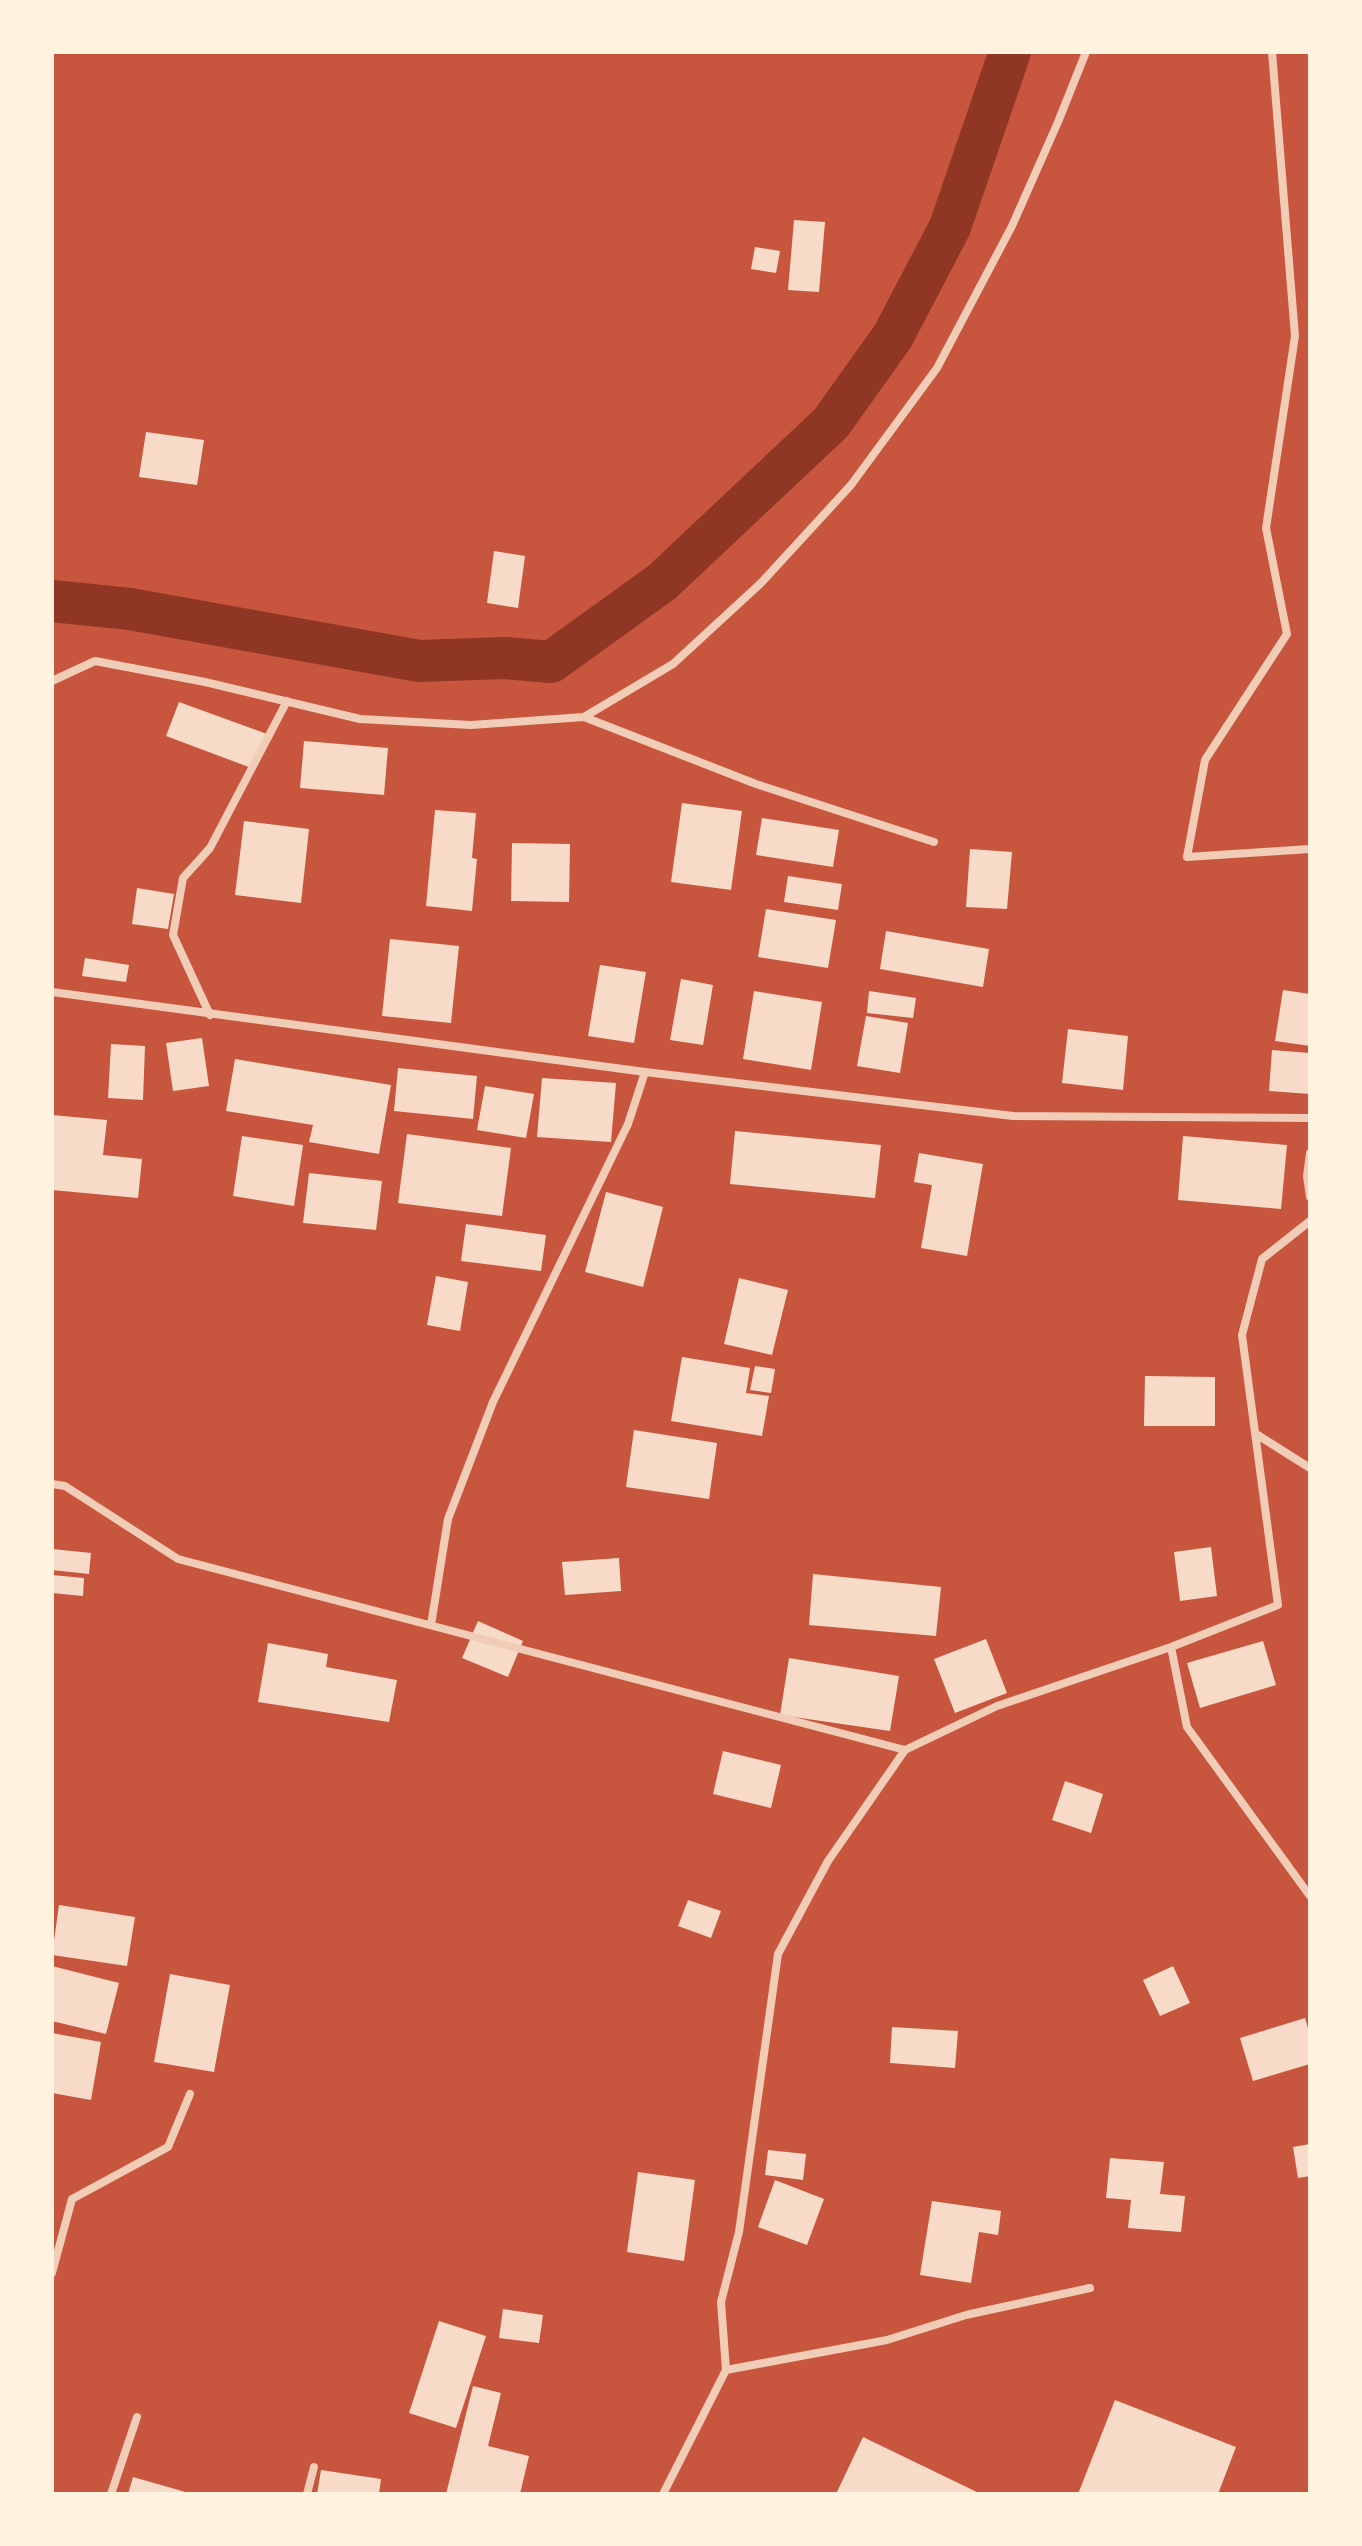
<!DOCTYPE html>
<style>
body{margin:0}
#map{position:relative;width:1362px;height:2546px;overflow:hidden;background:#c8553d;font-family:Ubuntu,sans-serif}
canvas{display:block}
.frame{position:absolute;inset:0;border:54px solid #fff3e0;pointer-events:none}
</style>
<div id="map">
<canvas width="1362" height="2546"></canvas>
<div class="frame"></div>
</div>
<script>
const context = document.querySelector('canvas').getContext('2d');
context.lineJoin = 'round';
function toPath(rows) {
  const path = new Path2D();
  for (const r of rows) {
    path.moveTo(r[0], r[1]);
    for (let i = 2; i < r.length; i += 2) path.lineTo(r[i], r[i + 1]);
  }
  return path;
}
function strokePath(path, color, width, dash) {
  context.strokeStyle = color;
  context.lineWidth = width;
  context.lineCap = dash ? 'butt' : 'round';
  context.setLineDash(dash || []);
  context.stroke(path);
}
function fillPath(path, color) {
  context.fillStyle = color;
  context.fill(path, 'evenodd');
}
strokePath(toPath([
 [52,601,130,609,419,661,505,658,551,662,662,582,831,423,893,336,950,227,1010,52]
]), '#8f3625', 42);
fillPath(toPath([
 [794,220,825,222,819,292,788,290],
 [755,247,780,251,776,273,751,269],
 [146,432,204,440,197,485,139,477],
 [494,551,525,556,518,608,487,603],
 [179,702,267,734,254,769,166,736],
 [304,741,388,748,384,795,300,788],
 [682,803,742,811,731,890,671,882],
 [435,810,476,813,472,858,477,859,472,911,426,906],
 [762,818,839,830,833,867,756,855],
 [244,821,309,829,301,903,235,895],
 [512,843,570,844,569,902,511,901],
 [970,849,1012,852,1007,909,966,907],
 [788,876,842,884,838,910,784,902],
 [137,888,174,894,168,929,132,924],
 [766,909,836,920,828,968,758,957],
 [886,931,989,949,983,987,880,969],
 [390,939,459,946,451,1023,382,1016],
 [85,958,129,965,126,982,82,976],
 [600,965,646,972,634,1043,588,1036],
 [681,979,713,985,703,1045,670,1040],
 [1283,990,1310,994,1310,1046,1275,1041],
 [754,991,822,1002,811,1070,743,1059],
 [869,991,916,998,913,1018,867,1013],
 [866,1016,908,1023,900,1073,857,1066],
 [1068,1029,1128,1036,1123,1090,1062,1083],
 [202,1038,209,1086,173,1091,166,1043],
 [111,1044,145,1046,143,1100,108,1098],
 [1272,1050,1310,1053,1310,1094,1269,1091],
 [235,1059,391,1085,379,1154,309,1142,313,1125,226,1111],
 [398,1068,477,1076,473,1119,394,1111],
 [542,1078,616,1083,611,1142,537,1137],
 [485,1086,534,1094,526,1138,477,1130],
 [52,1115,107,1120,103,1155,142,1159,138,1198,52,1190],
 [735,1131,881,1145,875,1198,730,1184],
 [407,1134,511,1148,502,1216,398,1203],
 [242,1136,303,1145,294,1206,233,1196],
 [1183,1136,1287,1145,1281,1209,1178,1200],
 [919,1153,983,1164,967,1256,921,1248,932,1185,914,1182],
 [309,1173,382,1181,376,1230,303,1223],
 [606,1192,663,1207,643,1287,585,1272],
 [466,1224,546,1235,541,1271,461,1261],
 [436,1276,468,1282,460,1331,427,1325],
 [739,1278,788,1290,772,1355,724,1344],
 [682,1357,750,1368,746,1393,769,1396,762,1436,671,1421],
 [755,1366,775,1369,771,1393,750,1390],
 [1145,1376,1215,1377,1215,1426,1144,1426],
 [634,1430,717,1443,709,1499,626,1487],
 [1211,1547,1217,1596,1180,1601,1174,1552],
 [52,1549,91,1553,89,1574,52,1570],
 [619,1558,621,1591,565,1595,562,1562],
 [813,1574,941,1587,936,1636,809,1625],
 [52,1575,84,1578,83,1596,52,1593],
 [478,1621,523,1641,508,1677,462,1658],
 [986,1639,1007,1693,955,1713,934,1659],
 [1263,1641,1276,1685,1200,1708,1187,1663],
 [268,1643,328,1654,326,1667,397,1680,389,1722,258,1702],
 [789,1658,899,1676,890,1731,780,1715],
 [723,1751,781,1765,771,1808,713,1794],
 [1065,1781,1103,1794,1091,1833,1052,1820],
 [688,1900,721,1911,711,1938,678,1926],
 [59,1905,135,1917,127,1966,52,1955],
 [52,1966,119,1983,106,2034,52,2021],
 [1173,1966,1190,2003,1160,2016,1143,1980],
 [170,1974,230,1985,214,2072,154,2062],
 [1305,2018,1310,2035,1310,2064,1253,2081,1240,2038],
 [892,2027,958,2031,955,2068,890,2063],
 [52,2033,101,2042,91,2100,52,2093],
 [1310,2144,1310,2176,1298,2178,1293,2147],
 [768,2150,806,2154,803,2180,765,2175],
 [1110,2158,1164,2162,1160,2194,1185,2196,1181,2232,1128,2228,1131,2200,1106,2198],
 [638,2172,695,2180,684,2261,627,2252],
 [775,2180,824,2199,807,2245,758,2227],
 [932,2201,1001,2211,998,2235,979,2232,971,2283,920,2275],
 [503,2309,543,2315,539,2343,499,2338],
 [439,2321,486,2336,456,2428,409,2413],
 [473,2386,501,2393,488,2446,529,2456,520,2494,446,2494],
 [1115,2400,1236,2447,1218,2494,1078,2494],
 [863,2437,981,2494,836,2494],
 [321,2470,381,2479,379,2494,317,2494],
 [133,2477,189,2493,189,2494,128,2494]
]), '#f7dbc8');
strokePath(toPath([
 [1272,52,1295,336,1266,528,1287,634,1205,760,1187,857,1310,849],
 [52,681,95,661,205,682,360,719,471,725,584,717,673,664,761,583,851,485,937,368,1012,226,1058,122,1086,52],
 [584,717,756,784,934,842],
 [52,992,645,1072,1013,1116,1310,1118],
 [210,1015,173,935,183,878,210,848,287,701],
 [1310,1153,1307,1176,1310,1197],
 [1310,1221,1262,1259,1242,1335,1278,1605,1171,1647,1187,1727,1310,1896],
 [1256,1434,1310,1468],
 [52,1484,65,1486,178,1559,905,1750],
 [431,1625,448,1519,493,1402,628,1124,645,1072],
 [52,2273,72,2199,168,2147,190,2094],
 [726,2370,887,2340,966,2315,1090,2288],
 [111,2494,137,2417],
 [307,2494,314,2467],
 [663,2494,726,2370,721,2302,739,2232,778,1954,828,1861,905,1750,997,1706,1171,1647]
]), '#f1ccb7', 8);
</script>
